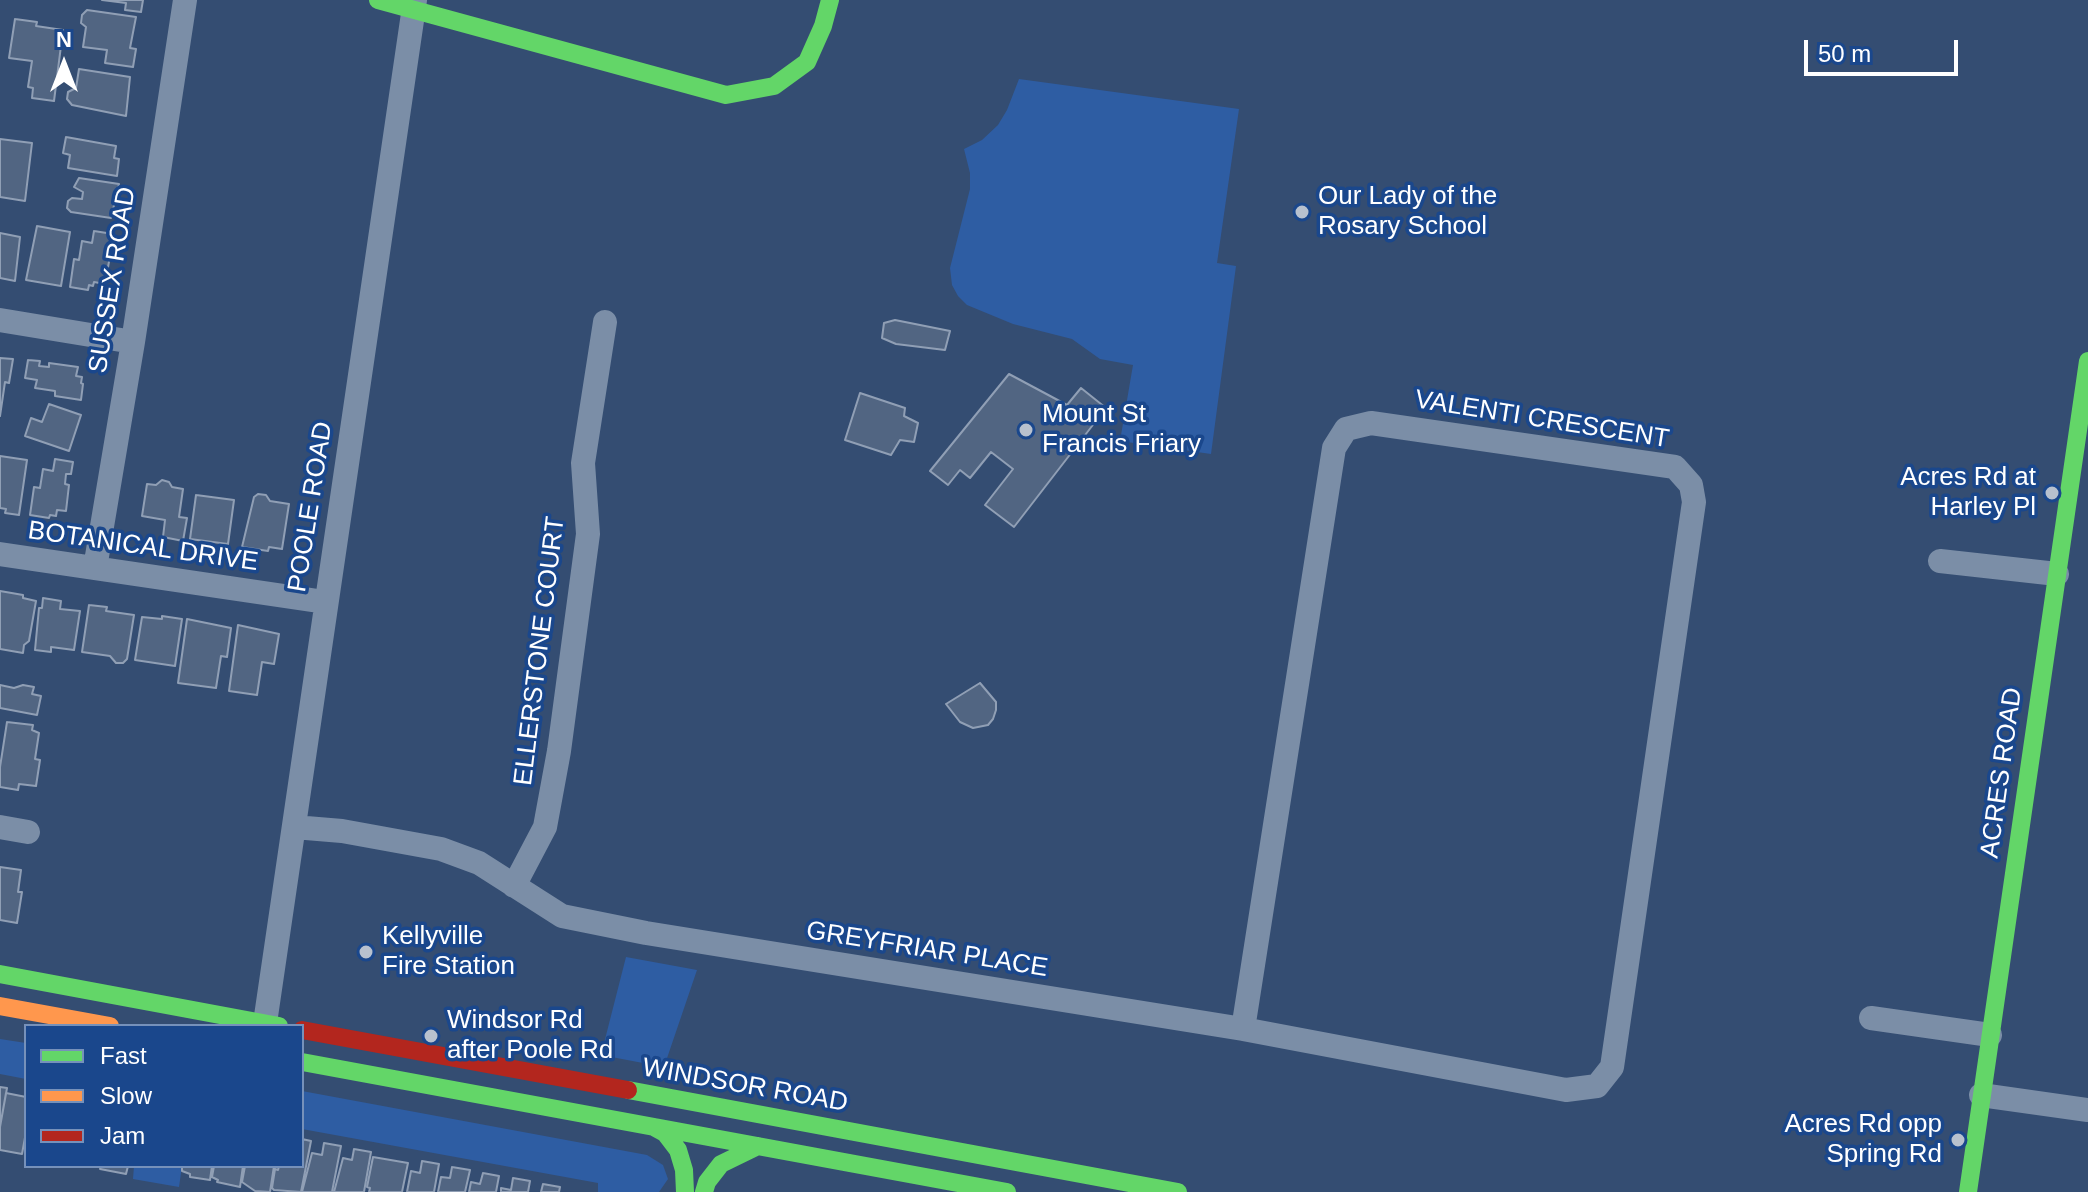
<!DOCTYPE html>
<style>
body{margin:0}
#map{position:relative;width:2088px;height:1192px;overflow:hidden;background:#344d72;font-family:Arial,sans-serif}
canvas{display:block}
.legend{position:absolute;left:24px;top:1024px;width:280px;height:144px;box-sizing:border-box;background:#1a478c;border:2px solid #7691ba;margin:0;padding:10px 14px;list-style:none;font-size:24px;color:#fff}
.legend li{display:flex;align-items:center;gap:16px;height:40px}
.legend b{width:40px;border:2px solid #7691ba}
.north{position:absolute;left:24px;top:24px;width:80px;height:80px;-webkit-text-stroke:6px #1a478c;paint-order:stroke;rotate:0deg;font-size:22px;font-weight:700;line-height:32px;text-align:center;color:#fff}
.north::after{content:'';display:block;margin:auto;width:28px;height:36px;background:#fff;clip-path:polygon(50% 0,100% 100%,50% 72%,0 100%)}
.scale{position:absolute;left:1804px;top:40px;width:154px;height:36px;box-sizing:border-box;border:4px solid #fff;border-top:0;padding-left:10px;font-size:24px;line-height:28px;white-space:nowrap;color:#fff;-webkit-text-stroke:6px #1a478c;paint-order:stroke}
</style>
<div id="map">
<canvas width="2088" height="1192"></canvas>
<ul class="legend">
<li><b style="height:10px;background:#63d668"></b>Fast</li>
<li><b style="height:10px;background:#ff974d"></b>Slow</li>
<li><b style="height:10px;background:#b3261e"></b>Jam</li>
</ul>
<div class="north">N</div>
<div class="scale">50 m</div>
</div>
<script>
const context = document.querySelector('canvas').getContext('2d');
context.lineJoin = 'round';
function fillPath(path, color) {
  context.fillStyle = color;
  context.fill(path, 'evenodd');
}
function toPath(rows) {
  const path = new Path2D();
  for (const r of rows) {
    path.moveTo(r[0], r[1]);
    for (let i = 2; i < r.length; i += 2) path.lineTo(r[i], r[i + 1]);
  }
  return path;
}
function strokePath(path, color, width, dash) {
  context.strokeStyle = color;
  context.lineWidth = width;
  context.lineCap = dash ? 'butt' : 'round';
  context.setLineDash(dash || []);
  context.stroke(path);
}
function write(font, color, halo, rows, align = 'center') {
  context.font = font + ' Arial,sans-serif';
  context.lineWidth = 7;
  context.setLineDash([]);
  context.textBaseline = 'middle';
  context.strokeStyle = halo;
  context.fillStyle = color;
  for (const [text, x, y, turn = 0] of rows) {
    context.save();
    context.translate(x, y);
    context.rotate((+turn || 0) * Math.PI / 180);
    context.textAlign = isNaN(turn) ? turn : align;
    if (halo) context.strokeText(text, 0, 0);
    context.fillText(text, 0, 0);
    context.restore();
  }
}
fillPath(toPath([
 [1019,79,1239,109,1217,263,1236,266,1211,454,1120,441,1133,365,1100,359,1072,339,1013,324,967,305,958,296,952,285,950,268,970,189,970,173,964,149,982,140,998,125,1007,110],
 [626,957,697,970,664,1067,601,1055],
 [0,1039,26,1043,26,1079,0,1074],
 [302,1091,647,1155,663,1165,668,1179,659,1192,598,1192,598,1183,302,1129],
 [134,1166,182,1166,179,1187,133,1179]
]), '#2e5da3');
const building = toPath([
 [102,0,143,0,141,12,125,10,126,3,102,0],
 [87,10,136,17,130,48,136,49,133,67,105,63,107,50,83,47,86,27,81,23,82,15,87,10],
 [15,19,37,22,36,26,63,30,54,101,32,98,33,88,28,87,32,61,9,58,15,19],
 [79,69,130,77,126,116,72,105,67,99,68,92,76,88,79,69],
 [66,137,116,146,114,158,119,159,117,176,68,168,70,155,63,153,66,137],
 [0,139,32,143,25,201,0,197,0,139],
 [79,178,119,184,111,218,71,212,67,208,68,201,72,198,82,199,83,192,74,187,79,178],
 [37,226,70,232,61,286,26,280,37,226],
 [94,231,113,234,111,247,106,247,105,255,110,256,105,284,94,282,93,286,89,285,88,290,70,287,74,259,79,260,82,241,92,243,94,231],
 [0,233,20,237,15,281,0,278,0,233],
 [895,320,950,331,945,350,896,344,882,338,884,323,895,320],
 [0,358,13,359,9,383,5,382,0,416,0,358],
 [28,360,40,361,39,366,49,367,49,363,78,367,76,376,82,377,81,383,83,384,81,400,55,396,55,391,35,388,37,380,25,378,28,360],
 [1009,374,1067,405,1081,388,1106,408,1014,527,985,505,1013,469,991,452,970,478,960,470,948,485,930,471,1009,374],
 [860,393,905,408,904,416,918,423,914,442,900,440,891,455,845,440,860,393],
 [49,404,81,415,69,451,25,436,31,418,42,422,49,404],
 [0,456,27,460,19,515,5,513,6,509,0,508,0,456],
 [55,459,73,462,71,474,66,474,65,484,69,485,66,511,57,510,56,516,50,515,49,518,30,515,34,487,40,488,43,469,53,471,55,459],
 [162,480,169,482,172,487,183,489,179,517,187,518,183,541,163,537,165,520,142,516,147,484,156,485,162,480],
 [258,494,266,495,270,501,289,504,282,549,269,547,268,551,242,547,254,497,258,494],
 [196,495,234,500,228,544,190,539,196,495],
 [0,591,23,595,23,598,36,601,29,641,24,645,23,653,0,649,0,591],
 [43,598,61,601,60,609,80,611,74,650,51,647,51,652,35,650,39,608,42,608,43,598],
 [89,605,107,607,106,611,134,615,127,659,123,663,116,663,110,656,82,652,89,605],
 [162,616,182,619,175,666,135,660,142,617,162,619,162,616],
 [187,619,231,628,227,657,221,656,216,688,178,683,187,619],
 [238,625,279,634,274,664,262,662,257,695,229,691,238,625],
 [980,683,996,702,996,710,993,719,988,725,973,728,960,722,946,704,980,683],
 [0,685,14,688,23,685,34,687,32,694,41,696,37,715,0,708,0,685],
 [7,722,33,725,32,730,39,733,35,759,40,760,36,786,19,784,18,790,0,787,0,767,7,722],
 [0,867,21,870,18,892,22,892,17,923,0,920,0,867],
 [0,1087,7,1088,0,1127,0,1087],
 [6,1093,26,1097,26,1132,22,1154,0,1150,0,1127,6,1093],
 [302,1139,311,1141,301,1192,274,1190,272,1188,275,1169,278,1170,279,1166,302,1166,302,1139],
 [324,1143,341,1146,332,1192,302,1192,312,1153,322,1155,324,1143],
 [354,1149,371,1152,364,1192,334,1192,343,1158,352,1160,354,1149],
 [373,1157,408,1163,402,1192,369,1192,370,1188,367,1187,373,1157],
 [422,1161,439,1164,434,1192,407,1192,411,1171,420,1173,422,1161],
 [101,1166,128,1166,126,1174,100,1169,101,1166],
 [182,1166,212,1166,210,1180,190,1177,190,1174,182,1171,182,1166],
 [214,1166,243,1166,240,1187,217,1182,218,1180,212,1177,214,1166],
 [245,1166,274,1166,270,1192,255,1191,242,1182,245,1166],
 [452,1167,470,1170,465,1192,438,1192,441,1177,450,1178,452,1167],
 [483,1173,499,1176,496,1192,469,1192,471,1182,480,1184,483,1173],
 [513,1178,530,1181,528,1192,501,1192,501,1188,511,1190,513,1178],
 [543,1184,560,1187,559,1192,541,1192,543,1184]
]);
fillPath(building, '#516582');
strokePath(building, '#909fb5', 2);
strokePath(toPath([
 [0,320,133,342],
 [0,554,325,602],
 [1940,561,2057,574],
 [95,568,133,342,185,0],
 [0,827,28,832],
 [294,827,342,831,441,849,479,863,562,916,646,933,1243,1029,1566,1090,1597,1086,1612,1067,1694,502,1691,485,1675,467,1371,423,1346,429,1334,448,1243,1029],
 [514,886,545,827,559,751,588,534,583,463,605,322],
 [1871,1018,1990,1035],
 [265,1023,415,0],
 [1981,1095,2088,1110]
]), '#7b8ea7', 24);
strokePath(toPath([
 [378,0,726,95,774,86,807,62,823,26,830,0],
 [0,974,279,1026],
 [302,1062,1007,1192],
 [628,1090,1178,1192],
 [654,1127,665,1133,678,1150,684,1170,685,1192],
 [704,1192,707,1182,721,1164,758,1146],
 [1968,1192,2088,361]
]), '#63d668', 18);
strokePath(toPath([
 [0,1006,110,1026]
]), '#ff974d', 18);
strokePath(toPath([
 [302,1030,628,1090]
]), '#b3261e', 18);
for (const [x, y, r, color] of [
 [1302,212,8,"#b8c1ce"],
 [1026,430,8,"#b8c1ce"],
 [2052,493,8,"#b8c1ce"],
 [366,952,8,"#b8c1ce"],
 [431,1036,8,"#b8c1ce"],
 [1958,1140,8,"#b8c1ce"]
]) {
  const dot = new Path2D();
  dot.arc(x, y, r, 0, 2 * Math.PI);
  context.fillStyle = color;
  context.fill(dot);
  strokePath(dot, '#1a478c', 3);
}
write('26px', '#fff', '#1a478c', [
 ["Our Lady of the",1318,197],
 ["Rosary School",1318,227],
 ["Mount St",1042,415],
 ["Francis Friary",1042,445],
 ["Acres Rd at",2036,478,"right"],
 ["Harley Pl",2036,508,"right"],
 ["Kellyville",382,937],
 ["Fire Station",382,967],
 ["Windsor Rd",447,1021],
 ["after Poole Rd",447,1051],
 ["Acres Rd opp",1942,1125,"right"],
 ["Spring Rd",1942,1155,"right"]
], 'left');
write('26px', '#fff', '#1a478c', [
 ["SUSSEX ROAD",113,280,-81],
 ["VALENTI CRESCENT",1542,420,9],
 ["POOLE ROAD",311,507,-81],
 ["BOTANICAL DRIVE",143,547,8],
 ["ELLERSTONE COURT",540,651,-83],
 ["ACRES ROAD",2002,773,-82],
 ["GREYFRIAR PLACE",927,950,9],
 ["WINDSOR ROAD",745,1086,10]
]);
</script>
